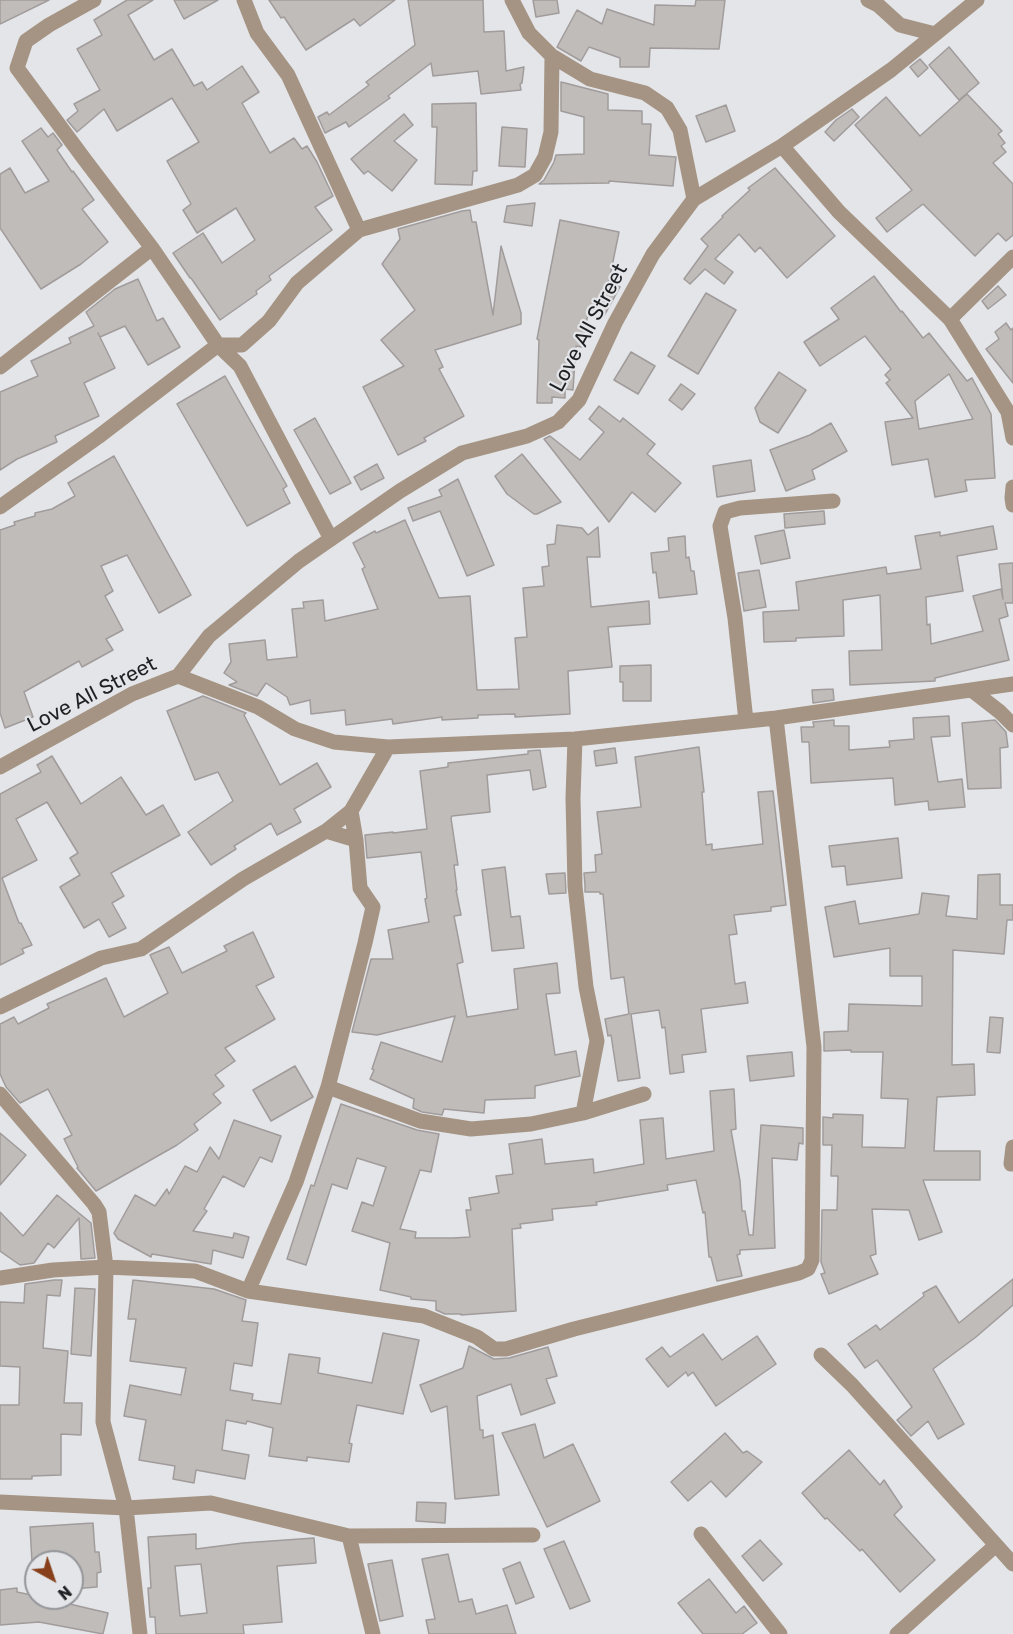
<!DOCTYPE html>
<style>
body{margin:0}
#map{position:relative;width:1013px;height:1634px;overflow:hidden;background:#e3e5e9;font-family:Rubik,sans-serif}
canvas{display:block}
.north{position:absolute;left:24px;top:1550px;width:60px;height:60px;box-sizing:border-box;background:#e3e5e9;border:2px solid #959699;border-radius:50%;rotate:140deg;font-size:16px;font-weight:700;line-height:24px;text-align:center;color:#1f2021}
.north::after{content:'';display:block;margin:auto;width:21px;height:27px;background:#87401b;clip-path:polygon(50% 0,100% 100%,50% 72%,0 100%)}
</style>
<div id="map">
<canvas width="1013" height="1634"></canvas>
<div class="north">N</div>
</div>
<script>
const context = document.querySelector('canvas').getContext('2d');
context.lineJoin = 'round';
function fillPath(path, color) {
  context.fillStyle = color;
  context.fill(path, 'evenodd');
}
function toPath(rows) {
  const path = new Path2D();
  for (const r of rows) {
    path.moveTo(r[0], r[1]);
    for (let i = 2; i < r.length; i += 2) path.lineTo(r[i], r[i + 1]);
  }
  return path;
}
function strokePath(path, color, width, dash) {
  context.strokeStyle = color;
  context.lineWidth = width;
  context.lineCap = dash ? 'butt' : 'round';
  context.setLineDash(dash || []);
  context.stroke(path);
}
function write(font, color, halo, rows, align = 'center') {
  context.font = font + ' Rubik,sans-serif';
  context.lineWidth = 4.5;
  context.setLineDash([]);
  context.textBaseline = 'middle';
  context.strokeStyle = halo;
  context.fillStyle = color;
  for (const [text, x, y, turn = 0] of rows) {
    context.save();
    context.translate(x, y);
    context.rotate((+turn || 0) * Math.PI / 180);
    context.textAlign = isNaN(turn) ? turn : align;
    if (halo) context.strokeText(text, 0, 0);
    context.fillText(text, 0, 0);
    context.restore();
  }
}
const building = toPath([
 [0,0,49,0,0,24,0,0],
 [127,0,153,0,128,15,154,60,172,49,194,86,202,82,207,90,242,66,259,92,242,103,270,153,294,138,302,149,307,146,317,162,333,196,315,207,332,230,269,276,271,280,256,291,257,294,220,320,191,278,190,278,173,253,203,233,222,263,255,240,236,208,197,233,183,210,191,204,167,161,199,142,172,98,117,131,104,109,77,132,67,120,78,111,74,104,100,90,77,49,102,35,94,20,127,0],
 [174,0,218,0,184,19,174,0],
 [269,0,395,0,360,26,354,19,306,50,284,17,281,18,269,0],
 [408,0,483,0,484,32,504,31,506,71,524,67,522,83,520,84,521,90,481,94,478,71,433,76,431,63,388,96,390,98,349,127,346,122,325,133,318,117,327,112,329,115,369,85,366,82,415,45,408,0],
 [533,0,557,0,559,13,536,17,533,0],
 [696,0,725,0,719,49,650,48,649,67,620,67,620,58,589,47,581,61,557,47,577,10,602,24,607,9,654,25,655,5,695,6,696,0],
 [949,47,979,83,959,100,929,65,949,47],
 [920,59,928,68,918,77,910,67,920,59],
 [561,82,608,94,608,110,642,111,642,124,651,124,649,155,676,157,673,186,609,181,609,183,539,184,544,180,554,162,556,155,584,154,584,117,561,111,561,82],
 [967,94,1002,131,998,134,1005,143,1001,146,1006,152,993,163,1013,184,1013,235,1006,241,998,233,975,256,923,204,887,232,876,218,912,190,855,125,886,97,920,136,967,94],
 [476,103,477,171,473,171,472,185,435,184,437,127,432,127,432,104,476,103],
 [726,105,735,131,706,142,696,116,726,105],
 [852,109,859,117,834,141,825,132,836,120,852,109],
 [404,114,413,125,394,141,417,160,392,191,368,171,364,174,351,159,404,114],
 [502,127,527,129,525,167,499,166,502,127],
 [41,128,48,137,53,133,62,145,57,150,72,172,73,171,94,200,82,209,108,242,81,264,41,289,0,228,0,174,10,168,25,193,49,181,22,141,41,128],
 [775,168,835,236,787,278,760,247,755,252,739,234,715,259,733,272,724,284,705,269,690,284,684,279,708,246,701,239,723,217,722,216,750,190,748,188,775,168],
 [535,203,532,226,504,222,507,206,535,203],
 [470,210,472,222,476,222,493,315,501,246,521,313,521,324,435,350,443,367,439,369,464,416,424,438,426,441,398,455,363,387,404,366,381,340,415,310,382,264,400,239,398,229,462,211,470,210],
 [560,220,619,232,609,281,620,287,604,316,589,308,582,347,576,346,573,390,565,389,565,398,552,397,552,403,537,403,539,340,537,339,560,220],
 [874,276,901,312,902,311,923,338,929,333,967,381,972,378,991,414,995,478,965,480,967,491,935,497,928,459,892,465,885,422,913,418,886,383,890,380,885,375,891,369,865,336,820,366,804,342,839,319,831,308,874,276],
 [949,374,973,419,919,429,915,401,949,374],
 [138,279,157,321,163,318,180,347,148,365,125,326,100,337,98,333,115,368,84,383,99,416,55,436,57,442,17,459,0,470,0,392,38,376,31,361,71,343,69,338,94,326,86,312,115,289,138,279],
 [998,286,1006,295,988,309,982,301,998,286],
 [706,293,736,310,698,374,668,356,706,293],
 [1006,323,1011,330,1013,328,1013,383,986,349,999,339,995,332,1006,323],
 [631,352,655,366,638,394,614,380,631,352],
 [779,372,806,390,778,433,760,422,755,408,779,372],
 [225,376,287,486,283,489,290,503,247,526,177,404,225,376],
 [681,384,695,394,682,410,669,400,681,384],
 [599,406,620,422,623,418,655,444,647,454,681,483,655,512,632,492,609,522,544,439,550,436,580,460,604,432,589,419,599,406],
 [315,418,351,483,330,494,294,430,315,418],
 [831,423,847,451,812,470,815,479,786,491,770,450,810,435,831,423],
 [522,454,561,502,537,514,534,514,507,494,495,476,522,454],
 [114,456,191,595,159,613,127,555,101,566,113,591,105,596,123,630,106,639,113,650,82,667,79,661,24,692,33,717,5,728,0,713,0,530,15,525,14,522,35,516,35,513,52,509,75,496,68,483,114,456],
 [751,460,755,491,717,497,713,466,751,460],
 [377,464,384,478,361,490,354,477,377,464],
 [458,479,494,565,467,576,440,511,413,521,408,508,442,496,439,490,458,479],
 [824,511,825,524,785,528,784,514,824,511],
 [405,520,439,598,470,596,477,690,519,689,515,638,527,637,523,588,544,586,542,567,549,566,547,545,555,544,557,525,582,528,588,535,598,527,600,557,587,557,591,607,649,601,650,624,608,627,612,667,568,671,570,714,515,717,515,714,478,715,478,718,442,720,442,717,393,724,392,719,346,725,345,710,311,714,310,700,290,705,287,697,266,683,257,696,229,685,237,682,224,673,231,662,229,644,265,640,267,660,297,657,292,609,304,608,303,602,323,600,325,621,378,609,362,569,365,567,353,543,375,531,376,533,405,520],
 [993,526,997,549,957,556,963,591,926,597,927,625,930,624,931,644,983,631,973,596,1001,589,1003,599,999,564,1013,563,1013,603,1005,603,1008,616,999,619,1009,660,935,678,935,681,850,685,849,651,882,650,880,595,843,600,844,636,796,638,796,641,764,642,763,612,799,610,796,582,886,567,887,574,921,569,915,536,940,532,940,536,993,526],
 [784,530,790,558,761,564,755,536,784,530],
 [685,536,686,558,689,557,691,571,694,571,697,594,659,598,656,572,653,573,651,553,669,551,668,538,685,536],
 [759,570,766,607,744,611,738,573,759,570],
 [651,665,651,701,623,701,623,682,620,682,620,666,651,665],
 [833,689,834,700,813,703,812,690,833,689],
 [203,696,246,713,244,715,280,785,317,763,331,787,294,809,301,822,277,835,271,823,234,846,236,849,211,865,188,832,233,801,218,772,195,780,167,711,203,696],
 [949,716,950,736,931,737,938,782,962,779,965,807,929,810,928,801,895,805,893,778,811,783,809,742,802,742,801,727,814,727,813,722,834,720,834,726,849,726,849,750,890,747,889,741,914,739,913,718,949,716],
 [995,720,1006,732,1008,747,1000,748,1001,788,968,789,962,723,995,720],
 [699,747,704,792,702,792,706,845,712,844,712,850,763,844,758,792,773,791,786,905,771,907,771,911,734,915,737,934,729,935,735,984,745,982,748,1003,701,1009,706,1052,682,1055,684,1072,670,1074,665,1027,662,1028,659,1010,631,1014,640,1078,618,1081,611,1035,608,1036,605,1019,629,1014,624,977,611,979,603,894,600,894,600,892,585,892,585,885,584,873,596,872,595,855,602,854,597,812,641,807,635,757,699,747],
 [615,748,617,763,596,766,594,751,615,748],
 [540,750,546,787,533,790,530,770,487,775,490,812,452,816,451,818,458,865,454,865,457,890,456,890,461,915,454,916,463,962,457,964,467,1017,518,1009,514,969,557,963,560,993,546,994,555,1055,576,1051,580,1076,535,1086,535,1098,485,1100,484,1113,444,1109,442,1115,422,1112,413,1108,414,1099,370,1079,374,1070,372,1069,381,1042,442,1062,455,1016,377,1035,352,1032,371,959,393,959,388,930,429,922,425,899,427,898,421,852,367,858,365,835,393,832,393,833,427,829,420,771,448,767,448,763,528,754,528,751,540,750],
 [52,756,81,804,121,777,146,815,163,805,180,835,111,873,124,896,112,903,126,928,109,937,99,919,84,928,60,887,80,875,70,858,78,853,47,802,16,819,37,860,2,878,19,923,21,923,32,945,22,949,24,953,0,965,0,794,41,772,37,765,52,756],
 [898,838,902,878,847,885,845,866,832,867,829,846,898,838],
 [505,867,511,917,520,916,524,948,492,951,482,870,505,867],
 [565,873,566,893,549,894,546,874,565,873],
 [1000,874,1000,905,1013,905,1013,920,1007,920,1004,954,953,950,952,1065,974,1064,975,1095,937,1097,934,1151,980,1151,980,1180,923,1180,942,1232,919,1240,909,1210,872,1209,876,1254,870,1256,878,1274,829,1294,821,1274,825,1273,821,1262,822,1210,837,1210,838,1176,831,1176,832,1145,823,1145,823,1117,833,1118,833,1114,863,1115,862,1147,905,1148,908,1099,881,1098,883,1052,851,1052,851,1050,824,1051,824,1032,848,1031,849,1004,922,1006,922,976,890,976,890,948,834,957,825,907,855,901,859,924,919,914,922,893,949,896,946,916,977,919,978,875,1000,874],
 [253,932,274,977,256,986,275,1019,225,1048,235,1061,215,1075,224,1086,213,1094,221,1103,194,1124,198,1130,177,1145,96,1191,77,1168,78,1167,64,1139,72,1135,48,1089,20,1103,6,1087,0,1074,0,1024,14,1017,18,1024,49,1008,47,1004,106,978,124,1017,168,993,150,955,152,954,169,947,182,973,227,951,224,946,253,932],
 [990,1017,1003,1018,1000,1053,987,1052,990,1017],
 [792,1052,794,1076,750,1081,747,1056,792,1052],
 [295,1066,313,1097,271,1121,253,1090,295,1066],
 [734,1089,736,1129,731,1130,740,1181,742,1211,745,1211,749,1235,753,1235,761,1125,803,1128,803,1144,799,1143,797,1160,772,1158,775,1248,740,1250,740,1254,737,1255,742,1276,717,1281,711,1257,709,1257,705,1212,703,1213,696,1180,667,1185,668,1190,596,1202,597,1205,552,1209,553,1220,520,1224,521,1228,512,1229,516,1311,461,1315,461,1314,445,1314,436,1310,436,1301,411,1299,411,1297,380,1290,390,1243,352,1231,362,1202,373,1206,386,1167,357,1158,347,1189,332,1184,306,1265,287,1259,311,1185,314,1186,341,1104,417,1130,439,1134,431,1172,420,1170,400,1229,416,1232,415,1238,453,1238,470,1237,466,1210,471,1210,469,1198,499,1193,496,1176,513,1174,509,1144,542,1139,545,1164,593,1159,594,1173,644,1164,640,1120,663,1118,666,1159,714,1151,710,1091,734,1089],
 [234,1120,281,1136,272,1162,260,1157,244,1187,223,1176,204,1209,207,1211,193,1231,233,1238,234,1233,249,1237,243,1258,213,1250,211,1264,152,1254,151,1257,118,1239,114,1233,135,1195,155,1206,167,1189,169,1194,185,1166,197,1172,210,1147,219,1159,234,1120],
 [0,1133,26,1155,0,1185,0,1133],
 [57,1195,91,1223,95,1258,81,1259,79,1218,54,1248,48,1243,34,1263,20,1265,0,1251,0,1212,23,1236,57,1195],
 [1013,1279,1013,1305,976,1337,933,1369,964,1424,938,1439,928,1421,911,1436,897,1420,912,1407,877,1360,865,1368,848,1344,876,1325,880,1330,924,1296,923,1293,936,1286,959,1323,1013,1279],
 [54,1280,62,1280,60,1296,47,1295,43,1348,68,1351,64,1403,82,1403,81,1435,61,1434,61,1475,32,1476,32,1479,0,1479,0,1405,19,1405,20,1367,0,1366,0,1302,24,1303,25,1284,54,1280],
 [133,1280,214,1289,246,1300,242,1321,258,1323,252,1366,234,1363,230,1390,253,1394,252,1400,281,1404,289,1354,320,1358,318,1373,372,1383,383,1333,419,1340,403,1414,357,1405,349,1443,352,1444,349,1462,307,1457,307,1461,269,1456,273,1428,247,1421,246,1424,226,1420,222,1450,249,1455,245,1479,196,1470,194,1483,173,1479,175,1466,139,1460,146,1420,124,1416,130,1385,181,1395,186,1368,130,1361,136,1319,128,1319,133,1280],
 [75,1288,95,1289,91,1356,71,1354,75,1288],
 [703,1334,722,1360,757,1336,776,1364,716,1406,693,1372,688,1376,686,1372,668,1387,646,1359,662,1347,670,1357,703,1334],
 [469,1346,494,1359,509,1358,548,1347,557,1376,546,1379,555,1403,521,1415,511,1384,477,1396,480,1430,483,1430,483,1438,493,1435,499,1495,455,1499,447,1406,431,1412,420,1385,463,1368,469,1346],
 [535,1424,544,1458,573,1444,600,1501,547,1527,502,1433,535,1424],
 [725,1433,743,1453,747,1451,762,1462,726,1497,711,1481,688,1501,671,1482,725,1433],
 [849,1450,880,1485,884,1480,902,1507,894,1515,935,1560,900,1592,862,1549,860,1551,827,1518,825,1519,802,1493,849,1450],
 [417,1502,446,1503,445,1523,416,1521,417,1502],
 [93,1523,95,1552,99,1552,101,1572,97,1573,97,1587,72,1589,72,1562,32,1562,30,1527,93,1523],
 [196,1534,196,1549,243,1543,314,1538,316,1563,277,1566,282,1622,243,1625,244,1634,156,1634,155,1617,150,1617,148,1588,151,1588,148,1537,196,1534],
 [201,1564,207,1613,180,1616,175,1566,201,1564],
 [760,1540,782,1564,763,1581,742,1556,760,1540],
 [564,1541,590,1601,570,1609,544,1549,564,1541],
 [448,1554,459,1602,472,1599,476,1614,507,1605,516,1634,429,1634,426,1620,435,1619,422,1559,448,1554],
 [392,1560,403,1616,380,1621,368,1564,392,1560],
 [520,1562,534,1597,516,1604,503,1569,520,1562],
 [709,1579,736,1613,744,1606,757,1623,742,1634,703,1634,678,1603,709,1579],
 [17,1588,17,1592,36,1596,36,1598,44,1598,108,1613,103,1634,39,1622,0,1625,0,1590,17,1588]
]);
fillPath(building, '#c0bcba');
strokePath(building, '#a19c9b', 1.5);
strokePath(toPath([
 [94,0,49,25,26,41,17,68,85,160,152,248],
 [244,0,257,33,288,75,359,230],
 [512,0,529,33,552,56,590,79,645,93,667,108,680,130,694,199],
 [868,0,878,5,900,25,935,34],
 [782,146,839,212,950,319,1008,412,1013,438],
 [950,319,1013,257],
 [0,367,152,248,218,345,240,366,331,539],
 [1013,487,1012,498,1013,505],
 [0,507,98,437,218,345,242,345,269,321,297,283,359,230,518,185,535,175,545,157,551,132,552,56],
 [178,676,258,707,295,729,334,742,388,747,575,739,776,718,1013,684],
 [973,691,1000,712,1013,725],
 [746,721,735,618,720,526,725,512,740,508,833,501],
 [575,739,573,798,575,886,586,987,597,1041,583,1113],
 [0,767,132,694,178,676,209,636,299,561,400,491,462,453,527,436,558,422,579,400,615,323,653,254,694,199,782,146,891,70,977,0],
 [326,831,356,840],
 [0,1007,101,958,141,949,243,879,326,831,351,811,388,747],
 [328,1087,365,943,373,907,360,888,356,840,351,811],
 [0,1094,94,1204,99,1212,106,1267,195,1271,248,1291,424,1316,477,1337,494,1349,506,1349,574,1329,799,1273,808,1269,812,1260,814,1047,776,718],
 [1011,1164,1013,1147],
 [0,1278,53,1270,106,1267,103,1422,126,1508,140,1634],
 [248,1291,296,1182,328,1087,420,1121,471,1129,531,1124,583,1113,644,1094],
 [821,1355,852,1385,996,1545,897,1634],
 [0,1502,126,1508,211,1503,349,1536,533,1535],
 [701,1534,780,1634],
 [349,1536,373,1634],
 [996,1545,1013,1564]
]), '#a59483', 15);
write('21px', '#1f2021', '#e3e5e9', [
 ["Love All Street",589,328,-62],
 ["Love All Street",92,695,-27]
]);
</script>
